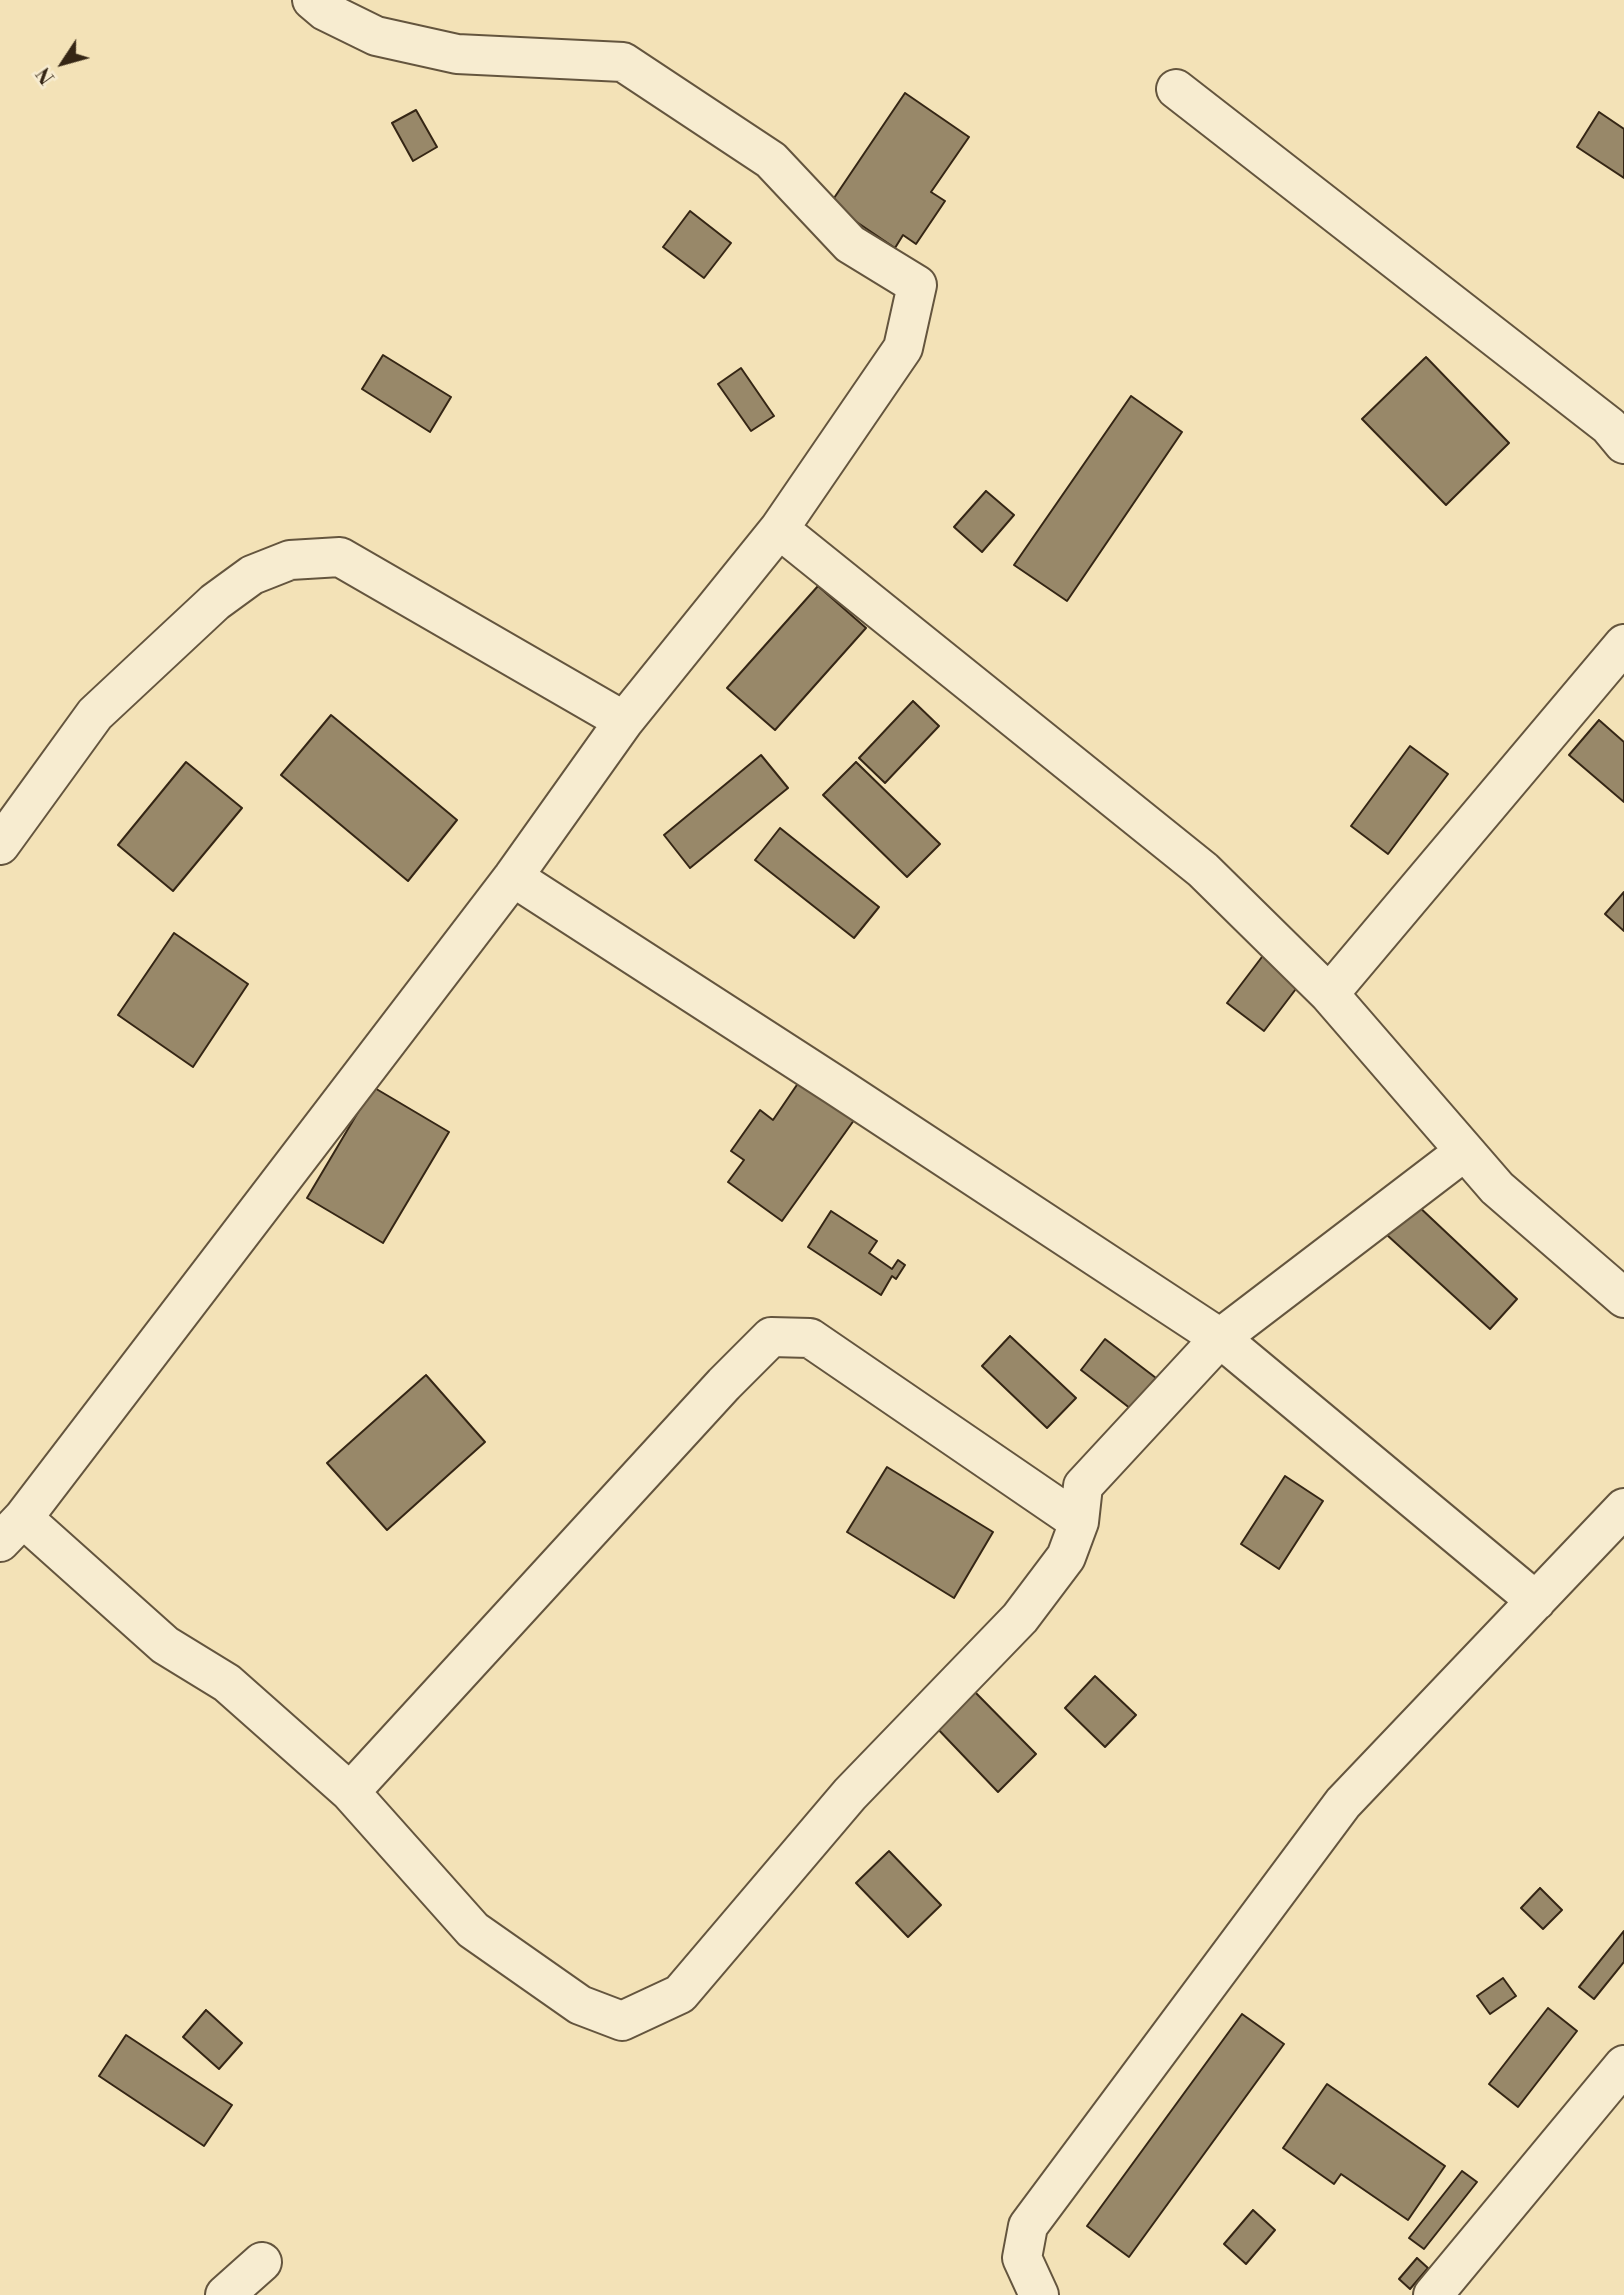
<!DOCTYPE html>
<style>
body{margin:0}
#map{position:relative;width:1624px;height:2295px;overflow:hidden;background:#f3e2b7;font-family:"Libre Bodoni",serif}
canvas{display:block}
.north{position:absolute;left:28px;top:28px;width:70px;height:70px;-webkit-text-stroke:5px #f7ecd0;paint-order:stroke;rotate:234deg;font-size:19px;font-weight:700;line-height:28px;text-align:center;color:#352615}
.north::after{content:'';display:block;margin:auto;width:24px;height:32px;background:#352615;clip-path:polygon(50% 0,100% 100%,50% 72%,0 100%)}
</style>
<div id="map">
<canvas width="1624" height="2295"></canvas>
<div class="north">N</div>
</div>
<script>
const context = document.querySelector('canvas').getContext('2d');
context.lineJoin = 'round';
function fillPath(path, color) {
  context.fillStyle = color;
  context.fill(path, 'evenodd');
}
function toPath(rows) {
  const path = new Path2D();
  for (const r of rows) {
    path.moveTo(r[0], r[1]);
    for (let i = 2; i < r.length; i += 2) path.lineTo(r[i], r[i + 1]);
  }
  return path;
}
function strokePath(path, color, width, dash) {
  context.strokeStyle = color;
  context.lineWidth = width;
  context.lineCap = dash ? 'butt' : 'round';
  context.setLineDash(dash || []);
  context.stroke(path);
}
const building = toPath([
 [905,93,969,137,931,192,945,201,916,244,903,235,895,248,830,204,905,93],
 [416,110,437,147,413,161,392,123,416,110],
 [1599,112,1624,129,1624,178,1577,147,1599,112],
 [690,211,731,243,704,278,663,247,690,211],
 [383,355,451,397,430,432,362,389,383,355],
 [1426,357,1509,443,1446,505,1362,419,1426,357],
 [741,368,774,416,751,431,718,384,741,368],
 [1131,396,1182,432,1067,601,1014,565,1131,396],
 [986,491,1014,515,982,552,954,527,986,491],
 [818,586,866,628,775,730,727,688,818,586],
 [913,701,939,726,885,783,859,758,913,701],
 [331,715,457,820,408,881,281,775,331,715],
 [1599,720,1624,742,1624,802,1569,755,1599,720],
 [1410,746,1448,774,1388,854,1351,826,1410,746],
 [761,755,788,788,690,868,664,835,761,755],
 [186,762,242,808,173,891,118,845,186,762],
 [856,762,940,844,907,877,823,795,856,762],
 [780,828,879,907,854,938,755,860,780,828],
 [1624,892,1624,931,1605,914,1624,892],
 [174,933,248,984,193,1067,118,1015,174,933],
 [1268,949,1305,977,1264,1031,1227,1003,1268,949],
 [803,1076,857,1116,782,1221,728,1182,744,1160,731,1151,760,1110,773,1120,803,1076],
 [373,1087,449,1132,383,1243,307,1198,373,1087],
 [1416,1204,1517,1299,1490,1329,1387,1235,1416,1204],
 [831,1211,877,1241,869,1253,892,1269,898,1260,905,1265,896,1279,892,1276,881,1295,808,1247,831,1211],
 [1010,1336,1076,1398,1047,1428,982,1366,1010,1336],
 [1105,1339,1156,1378,1131,1409,1081,1370,1105,1339],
 [426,1375,485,1442,387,1530,327,1463,426,1375],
 [887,1467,993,1532,954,1598,847,1532,887,1467],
 [1285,1476,1323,1501,1279,1569,1241,1544,1285,1476],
 [1095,1676,1136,1715,1105,1747,1065,1708,1095,1676],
 [971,1688,1036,1754,998,1792,934,1725,971,1688],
 [889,1851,941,1905,908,1937,856,1883,889,1851],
 [1540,1888,1562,1910,1543,1929,1521,1908,1540,1888],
 [1624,1931,1624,1962,1594,1999,1579,1987,1624,1931],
 [1503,1978,1516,1996,1490,2014,1477,1996,1503,1978],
 [1548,2008,1577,2031,1518,2107,1489,2084,1548,2008],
 [206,2010,242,2043,219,2069,183,2037,206,2010],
 [1242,2014,1284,2044,1129,2257,1087,2226,1242,2014],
 [126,2035,232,2105,204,2146,99,2076,126,2035],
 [1327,2084,1445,2166,1408,2220,1341,2174,1334,2184,1283,2148,1327,2084],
 [1462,2171,1477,2182,1424,2249,1409,2238,1462,2171],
 [1253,2210,1275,2230,1246,2264,1224,2244,1253,2210],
 [1417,2258,1428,2268,1410,2289,1399,2279,1417,2258]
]);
fillPath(building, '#988869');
strokePath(building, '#352615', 2);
const minor = toPath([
 [1176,89,1609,426,1624,444],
 [779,529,1203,870,1329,994,1497,1188,1624,1298],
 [0,845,95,714,215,602,252,575,290,560,340,557,624,721],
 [513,877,835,1085,1220,1338,1536,1601],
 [1329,994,1624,644],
 [23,1518,165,1645,227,1683,350,1792,473,1930,580,2005,622,2021,680,1994,850,1794,1020,1618,1066,1557,1079,1522,1083,1486,1220,1338,1465,1151],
 [0,1542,23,1518,513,877,624,721,779,529,903,348,917,285,850,244,771,160,623,62,457,54,376,36,325,11,312,0],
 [350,1792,724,1384,771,1337,810,1338,1079,1522],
 [225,2295,262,2262],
 [1039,2295,1022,2258,1028,2226,1343,1803,1624,1508],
 [1433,2295,1624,2065]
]);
strokePath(minor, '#64553e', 42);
strokePath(minor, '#f7ecd0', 38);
</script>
